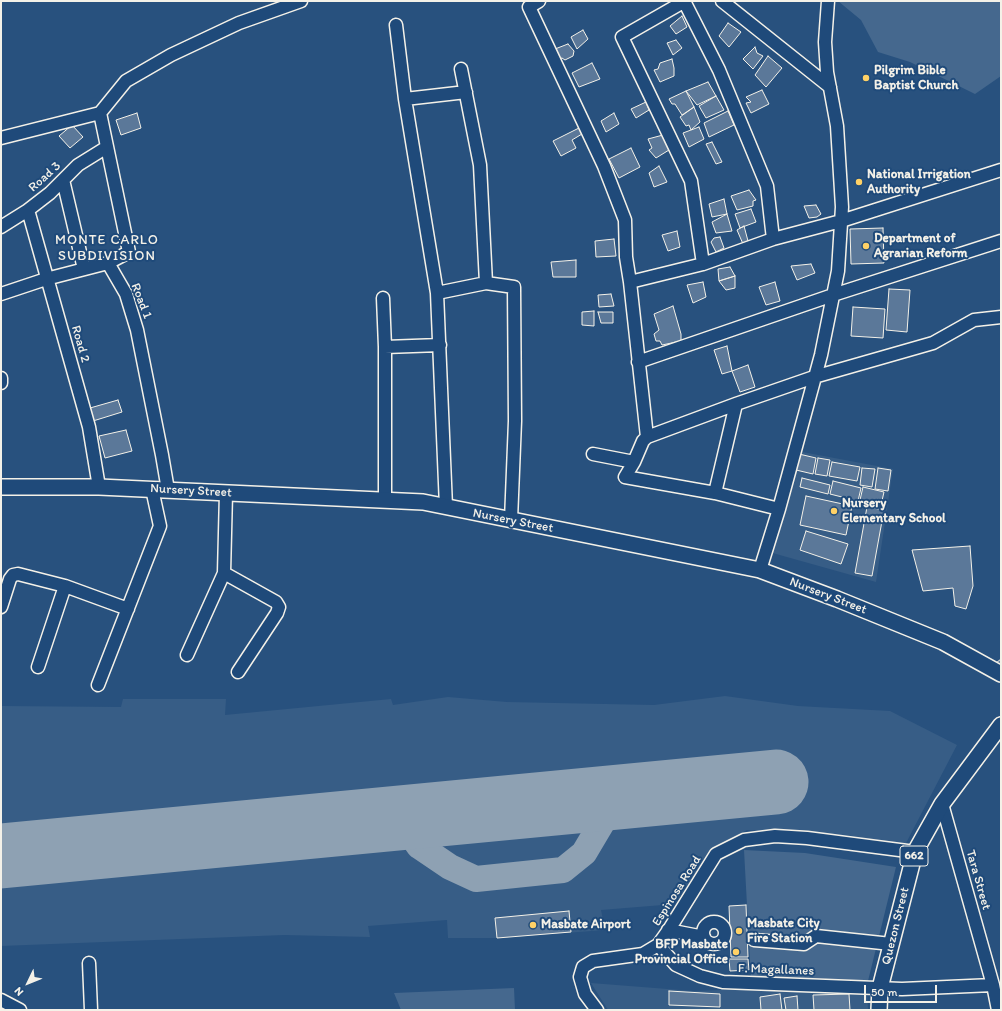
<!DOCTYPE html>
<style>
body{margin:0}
#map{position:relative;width:1002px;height:1011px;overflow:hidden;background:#28517e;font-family:Itim,sans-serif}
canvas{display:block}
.frame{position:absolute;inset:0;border:2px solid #f4f1e8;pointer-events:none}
.north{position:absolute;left:8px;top:963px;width:40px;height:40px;-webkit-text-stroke:3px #1f4a7a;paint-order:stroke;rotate:227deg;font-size:11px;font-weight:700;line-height:16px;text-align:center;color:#f4f1e8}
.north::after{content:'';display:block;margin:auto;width:14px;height:18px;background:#f4f1e8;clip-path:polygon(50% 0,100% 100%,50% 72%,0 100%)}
.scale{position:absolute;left:864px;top:985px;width:73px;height:18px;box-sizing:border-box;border:2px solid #f4f1e8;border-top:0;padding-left:5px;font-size:12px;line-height:14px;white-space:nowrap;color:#f4f1e8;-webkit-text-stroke:3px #1f4a7a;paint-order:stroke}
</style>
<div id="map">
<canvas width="1002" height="1011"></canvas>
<div class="frame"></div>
<div class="north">N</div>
<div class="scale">50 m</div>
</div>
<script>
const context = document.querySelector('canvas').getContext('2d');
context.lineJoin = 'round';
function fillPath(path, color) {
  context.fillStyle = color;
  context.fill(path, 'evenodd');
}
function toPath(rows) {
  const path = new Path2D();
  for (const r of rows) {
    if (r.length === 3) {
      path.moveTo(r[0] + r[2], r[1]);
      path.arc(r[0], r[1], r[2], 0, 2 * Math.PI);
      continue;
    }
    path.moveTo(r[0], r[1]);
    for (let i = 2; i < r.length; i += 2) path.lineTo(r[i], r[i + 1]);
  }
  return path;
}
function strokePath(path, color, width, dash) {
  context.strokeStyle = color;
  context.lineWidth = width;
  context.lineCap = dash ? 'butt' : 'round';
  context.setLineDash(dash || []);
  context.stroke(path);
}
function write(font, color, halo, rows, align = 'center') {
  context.font = font + ' Itim,sans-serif';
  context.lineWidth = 4;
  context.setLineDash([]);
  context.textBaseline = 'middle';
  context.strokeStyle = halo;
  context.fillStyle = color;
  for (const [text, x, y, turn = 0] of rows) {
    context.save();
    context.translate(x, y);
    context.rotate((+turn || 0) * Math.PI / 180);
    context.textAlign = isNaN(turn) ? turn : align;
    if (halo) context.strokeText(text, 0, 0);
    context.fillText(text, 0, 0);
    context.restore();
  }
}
fillPath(toPath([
 [797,451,893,469,876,582,769,552],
 [725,696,798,706,890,711,957,745,905,845,847,835,747,830,728,840,710,852,675,904,601,910,605,930,497,938,448,938,447,920,368,926,370,937,284,935,1,946,1,706,121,707,123,699,226,699,225,715,391,699,393,705,448,697,507,702,654,705],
 [591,983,693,991,801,987,867,990,868,1010,608,1010]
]), '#375d86');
fillPath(toPath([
 [838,1,1001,1,1001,76,975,94,910,62,878,52,861,20],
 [744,850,805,853,896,867,868,981,751,979],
 [514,988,515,1010,401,1010,394,993]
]), '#45688e');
strokePath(toPath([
 [396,818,403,823,419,846,450,867,476,879,563,870,584,853,603,821,603,815,598,808,589,800],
 [603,821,625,797],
 [419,846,419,831,429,815]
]), '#8ea1b3', 26);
strokePath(toPath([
 [1,856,776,782]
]), '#8ea1b3', 65);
const building = toPath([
 [682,16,687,27,676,34,670,26,682,16],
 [728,23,741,32,729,47,719,36,728,23],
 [583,30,588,39,577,49,571,37,583,30],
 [676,40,682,48,673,55,667,43,676,40],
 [568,44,574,51,573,56,565,60,562,58,559,59,555,49,568,44],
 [755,47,757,53,763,56,753,69,743,59,755,47],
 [768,56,782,68,766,87,755,75,768,56],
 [672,59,674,68,674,76,660,82,654,70,658,69,660,63,672,59],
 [592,63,600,79,579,87,572,73,592,63],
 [708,82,716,96,697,105,686,91,708,82],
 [762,90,769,104,751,113,746,103,751,102,746,97,762,90],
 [686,91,694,107,682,115,675,104,672,104,669,99,686,91],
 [716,96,724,110,706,118,699,106,716,96],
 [646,102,649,110,636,118,631,109,646,102],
 [694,107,700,122,691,130,689,125,686,126,680,117,694,107],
 [728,111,734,125,709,137,704,123,728,111],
 [137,113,141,128,121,135,116,120,137,113],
 [614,113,619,124,606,132,601,121,614,113],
 [72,125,83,137,70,148,59,136,72,125],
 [699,127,704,139,689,147,683,133,699,127],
 [579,128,582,134,572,140,576,148,561,156,553,141,579,128],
 [663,135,669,150,656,158,649,150,652,148,648,139,663,135],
 [712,142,722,162,716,164,706,144,712,142],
 [631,148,640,167,619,178,609,159,631,148],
 [659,166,667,182,654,187,649,173,659,166],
 [749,190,756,200,753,201,753,206,737,210,731,196,749,190],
 [724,199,727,214,712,217,709,204,724,199],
 [816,205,821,214,817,217,809,218,804,206,816,205],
 [751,209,756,222,740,228,735,214,751,209],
 [727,214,732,231,716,233,712,222,727,214],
 [744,226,748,241,743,244,737,230,744,226],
 [883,228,884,263,851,264,850,229,883,228],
 [677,231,680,247,668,251,662,235,677,231],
 [720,237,724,248,716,252,711,242,714,238,720,237],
 [614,239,616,256,596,257,595,241,614,239],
 [576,260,576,277,553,277,551,262,576,260],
 [811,264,815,273,797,280,791,266,811,264],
 [730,267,735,276,719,281,718,269,730,267],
 [735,276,735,288,726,290,719,281,735,276],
 [703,282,706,297,693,303,687,285,703,282],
 [775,282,780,301,766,305,759,287,775,282],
 [889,289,910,290,907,332,886,330,889,289],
 [611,294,614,306,599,307,598,295,611,294],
 [673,306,681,334,681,341,662,345,660,341,656,341,654,334,659,330,654,314,673,306],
 [853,307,885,309,883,338,851,336,853,307],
 [594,311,594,326,582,325,582,312,594,311],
 [598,312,613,312,613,323,601,323,598,312],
 [727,346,732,371,722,374,714,350,727,346],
 [748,365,755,387,740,392,732,371,748,365],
 [118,400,122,412,93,421,90,408,118,400],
 [126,430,132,451,105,458,99,436,126,430],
 [799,454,816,458,813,474,796,470,799,454],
 [818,458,830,460,827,476,815,474,818,458],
 [832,462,860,467,857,481,829,476,832,462],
 [862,468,875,469,872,487,860,485,862,468],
 [878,468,891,470,888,491,875,489,878,468],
 [802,478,830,485,828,494,800,487,802,478],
 [833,481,861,488,858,501,830,494,833,481],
 [863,487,884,492,881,505,860,500,863,487],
 [806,496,852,506,846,535,800,525,806,496],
 [867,507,884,510,872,576,855,573,867,507],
 [806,531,848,544,841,564,800,550,806,531],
 [970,546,973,586,966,609,955,606,953,588,923,591,912,550,970,546],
 [1001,659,1001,666,996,663,1001,659],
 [746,905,748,957,731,957,729,906,746,905],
 [569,911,571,932,497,938,495,918,569,911],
 [729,959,748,959,749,970,730,971,729,959],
 [669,991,720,994,720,1007,669,1005,669,991],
 [780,994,782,1010,761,1010,760,997,780,994],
 [849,994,850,1010,814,1010,813,995,849,994],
 [797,996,798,1010,786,1010,784,998,797,996]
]);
fillPath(building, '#5b7899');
strokePath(building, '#f4f1e8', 1);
const minor = toPath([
 [539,1,529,7,604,166,625,220,626,257,630,282],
 [684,1,719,70,767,186,773,239],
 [685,1,622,37,691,181,703,264,773,239,841,221,1001,170],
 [722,1,830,87],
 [396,25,405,99,437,293,446,507],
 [461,69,480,165,486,283,514,287,515,421,511,520],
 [405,99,466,92],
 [100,113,129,252,108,263,126,294,137,330,162,455,168,490],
 [1,138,100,113,126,81,171,55,239,23,301,1],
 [63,180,84,269],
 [28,210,89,427,99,487],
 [1,227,28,210,50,193,78,165,107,147],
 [437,293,486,283],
 [1,294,46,279,108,263],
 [383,298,385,347,385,500],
 [385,347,440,345],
 [638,362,833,295,1001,241],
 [1,378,1,383],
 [647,437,736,404,814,377,933,343,974,320,1001,317],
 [593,454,634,462,643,441,647,437,630,282,703,264],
 [634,462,625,477,715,493,736,404],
 [715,493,779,509],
 [760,570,779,509,821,355,838,271,842,207,837,126,827,72,825,42,828,1],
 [224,573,276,602,279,607,277,613,238,672],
 [1,607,10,579,13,575,18,574,65,586,128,609],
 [187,655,224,573,226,493],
 [38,667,65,586],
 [98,685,160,526,152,489],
 [942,804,993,985,998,1010],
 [714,933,11],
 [668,930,704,937],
 [754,940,804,944,816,936,891,944],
 [658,945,676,965,700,976,723,982,902,989,993,985],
 [89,963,91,1010],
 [1,1000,20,1010],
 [597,1010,585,994,580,977,583,967,593,961,643,954,658,945,670,928,716,854,744,840,775,836,807,838,915,852]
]);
const major = toPath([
 [1,487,99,487,423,502,760,570,837,599,943,642,1001,674],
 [879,1010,880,988,915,852,942,804,1001,725]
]);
strokePath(minor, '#f4f1e8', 15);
strokePath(major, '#f4f1e8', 18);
strokePath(minor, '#1f4a7a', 12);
strokePath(major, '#1f4a7a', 15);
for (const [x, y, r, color] of [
 [866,78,4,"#ffd166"],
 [859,182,4,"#ffd166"],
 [866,246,4,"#ffd166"],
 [834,511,4,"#ffd166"],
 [533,925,4,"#ffd166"],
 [739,931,4,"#ffd166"],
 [736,952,4,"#ffd166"]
]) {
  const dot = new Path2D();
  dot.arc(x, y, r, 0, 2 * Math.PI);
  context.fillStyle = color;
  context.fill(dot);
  strokePath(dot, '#1f4a7a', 1.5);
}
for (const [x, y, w] of [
 [914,856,28]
]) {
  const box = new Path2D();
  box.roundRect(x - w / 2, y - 10, w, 20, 3);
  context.fillStyle = '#1f4a7a';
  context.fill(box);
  strokePath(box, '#f4f1e8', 1);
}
write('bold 12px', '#f4f1e8', null, [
 ["662",914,856]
]);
write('bold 13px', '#f4f1e8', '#1f4a7a', [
 ["Pilgrim Bible",874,71],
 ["Baptist Church",874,86],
 ["National Irrigation",867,175],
 ["Authority",867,190],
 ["Department of",874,239],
 ["Agrarian Reform",874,254],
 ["Nursery",842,504],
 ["Elementary School",842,519],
 ["Masbate City",747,924],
 ["Fire Station",747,939],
 ["Masbate Airport",541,925],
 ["BFP Masbate",728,945,"right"],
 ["Provincial Office",728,960,"right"]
], 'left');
write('13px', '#f4f1e8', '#1f4a7a', [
 ["Road 3",45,177,-42],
 ["Road 1",141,301,69],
 ["Road 2",80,344,74],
 ["Nursery Street",191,491,3],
 ["Nursery Street",513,521,11],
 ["Nursery Street",828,596,21],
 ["Tara Street",978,880,74],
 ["Espinosa Road",677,891,-58],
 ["Quezon Street",896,926,-76],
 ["F. Magallanes",776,970,2]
]);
context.letterSpacing = '1px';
write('14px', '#f4f1e8', '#1f4a7a', [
 ["MONTE CARLO",107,240],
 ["SUBDIVISION",107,256]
]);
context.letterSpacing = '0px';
</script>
